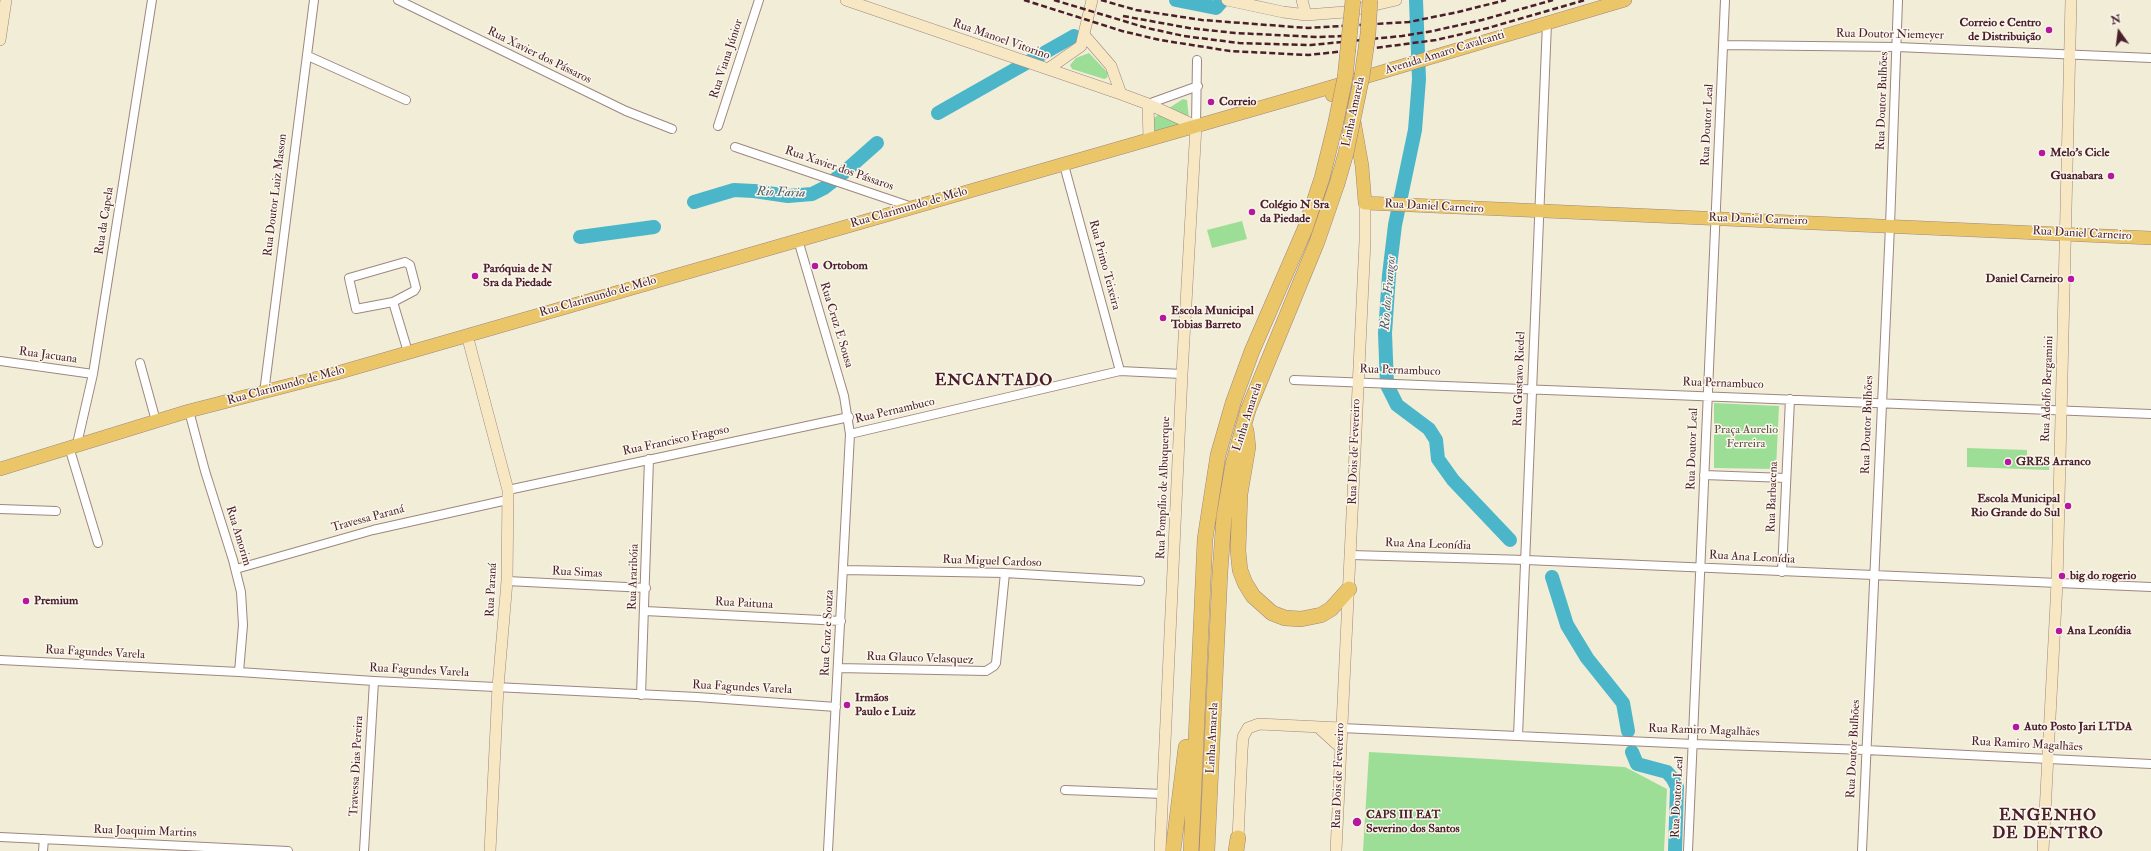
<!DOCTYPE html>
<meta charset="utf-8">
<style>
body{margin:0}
#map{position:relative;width:2151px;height:851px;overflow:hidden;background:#f2edd7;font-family:"IM FELL Double Pica",serif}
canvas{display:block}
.north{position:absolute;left:2099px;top:12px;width:40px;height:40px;-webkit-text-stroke:3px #fbf7ec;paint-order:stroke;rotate:346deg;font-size:11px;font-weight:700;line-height:16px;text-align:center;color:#4a1f2b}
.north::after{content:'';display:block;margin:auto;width:14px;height:18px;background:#4a1f2b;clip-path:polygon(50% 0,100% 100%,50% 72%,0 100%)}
</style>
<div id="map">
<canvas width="2151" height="851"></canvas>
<div class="north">N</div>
</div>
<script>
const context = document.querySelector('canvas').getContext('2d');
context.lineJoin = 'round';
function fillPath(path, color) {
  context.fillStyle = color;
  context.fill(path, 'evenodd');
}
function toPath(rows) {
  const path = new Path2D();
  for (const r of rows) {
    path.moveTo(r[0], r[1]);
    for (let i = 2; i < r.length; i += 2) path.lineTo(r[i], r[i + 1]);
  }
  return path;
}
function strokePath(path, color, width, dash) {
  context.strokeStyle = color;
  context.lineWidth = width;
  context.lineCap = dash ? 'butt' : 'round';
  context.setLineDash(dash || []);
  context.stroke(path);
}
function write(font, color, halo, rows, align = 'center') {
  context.font = font + ' "IM FELL Double Pica",serif';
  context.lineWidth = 3;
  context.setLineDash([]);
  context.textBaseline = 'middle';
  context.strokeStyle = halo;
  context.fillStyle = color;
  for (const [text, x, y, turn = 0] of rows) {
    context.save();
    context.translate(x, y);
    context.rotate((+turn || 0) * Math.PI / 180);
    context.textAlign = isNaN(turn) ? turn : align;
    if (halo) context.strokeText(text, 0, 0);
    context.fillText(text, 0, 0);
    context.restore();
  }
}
fillPath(toPath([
 [1089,53,1108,73,1107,78,1104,79,1072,69,1070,65,1076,58],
 [1183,99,1187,100,1189,119,1178,128,1155,133,1153,131,1152,119],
 [1242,221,1247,239,1212,248,1207,230],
 [1714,403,1779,406,1776,469,1714,468],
 [1967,448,2027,450,2027,456,2050,457,2049,470,1967,467],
 [1369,752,1625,767,1667,789,1664,851,1363,851]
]), '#9cde95');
strokePath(toPath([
 [1176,0,1216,8,1223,0],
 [1416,0,1419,79,1415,130,1395,225,1389,275,1385,333,1387,385,1397,405,1429,429,1436,440,1438,459,1453,480,1510,540],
 [938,113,1074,36],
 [694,202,734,190,754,191,788,196,812,194,824,188,842,174,877,143],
 [580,237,654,227],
 [1552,577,1567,625,1587,658,1623,703,1628,731],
 [1632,752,1637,764,1667,772,1673,779,1677,787,1675,851]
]), '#4bb6c9', 14);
const street = toPath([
 [398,0,626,111,672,129],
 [1724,45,1897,47,2151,58],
 [308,56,406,100],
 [1148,104,1198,86],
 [718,126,759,0],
 [1196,126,1197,60],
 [735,147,912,207],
 [1064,165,1120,371],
 [798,240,844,396,850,434,828,851],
 [405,262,410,265,416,288,414,291,393,302,356,309,349,278,405,262],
 [393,302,408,352],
 [0,361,93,374],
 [140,363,156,421],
 [1294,380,2151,414],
 [264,393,314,0],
 [189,411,205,471,233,560,241,592,243,625,239,672],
 [850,434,1120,371,1182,374],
 [77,444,93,374,152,0],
 [69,447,98,543],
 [1704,475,1786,478],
 [508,490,849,417],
 [0,509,56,511],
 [1351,555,1526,560,2151,587],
 [236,569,373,530,507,500],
 [844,570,1005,573,1140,581],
 [1782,572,1790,399],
 [507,581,646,588],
 [645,611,841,621],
 [0,660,239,672,374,681,697,697,836,707],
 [838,668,986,671,994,666,996,663,1005,573],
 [641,695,649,459],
 [1341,728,1693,744,1866,750,2151,764],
 [1518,736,1547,23],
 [1065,790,1163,794],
 [0,837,288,851],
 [43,851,44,839],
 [364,851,374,681],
 [1688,851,1725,0],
 [1862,851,1890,226,1898,0]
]);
const secondary = toPath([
 [846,0,1121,94,1148,104,1196,126,1182,374,1160,851],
 [1227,0,1283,12,1306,15,1345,12,1396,0],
 [1302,0,1306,15],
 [1085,36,1111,66,1121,94],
 [0,40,6,0],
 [1048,69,1081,46,1092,0],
 [1148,104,1149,139],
 [467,335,508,490,507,581,498,687,490,851],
 [1318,727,1341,748],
 [1238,838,1242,750,1243,737,1248,728,1259,724,1341,728],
 [1336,851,1365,241,1365,203],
 [2043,851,2057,583,2071,0]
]);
const primary = toPath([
 [1332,95,1345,98,1351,104,1362,166,1365,203,2151,238],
 [0,469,189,411,337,373,1304,95,1625,0]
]);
const highway = toPath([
 [1246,430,1248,447,1240,494,1238,551,1240,570,1245,583,1253,596,1272,613,1285,618,1301,619,1321,615,1331,609,1349,589],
 [1173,851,1186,747],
 [1191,851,1205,539,1218,455,1233,403],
 [1207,851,1220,572,1224,517,1233,464,1248,410],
 [1236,851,1238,838]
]);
strokePath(street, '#9e8681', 10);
strokePath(secondary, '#9e8681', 12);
strokePath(primary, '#9e8681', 14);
strokePath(highway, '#9e8681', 16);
strokePath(street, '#fff', 8);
strokePath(secondary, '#f7e8c3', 11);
strokePath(primary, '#ebc669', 13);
strokePath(highway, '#ebc669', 15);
strokePath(toPath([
 [1024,0,1122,31,1160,40,1230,51,1308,55,1375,48,1436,40,1488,28,1585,0],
 [1054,0,1147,28,1184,36,1239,43,1311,45,1402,36,1433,31,1482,20,1553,0],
 [1101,0,1136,10,1202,20,1308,28,1409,22,1458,12,1506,0],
 [1123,16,1189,28,1235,33,1317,37,1347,36]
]), '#4a1f2b', 2.5, [6, 3]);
const highwayBridge = toPath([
 [1233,403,1252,351,1305,229,1322,178,1335,126,1345,78,1353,0],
 [1248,410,1317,242,1337,184,1346,153,1362,76,1368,34,1370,0]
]);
strokePath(highwayBridge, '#9e8681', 16, []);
strokePath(highwayBridge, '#ebc669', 15);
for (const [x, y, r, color] of [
 [2049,30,4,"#b5179e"],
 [1211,102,4,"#b5179e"],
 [2042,153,4,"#b5179e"],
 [2111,176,4,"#b5179e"],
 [1252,212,4,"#b5179e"],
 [815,266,4,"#b5179e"],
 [475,276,4,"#b5179e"],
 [2071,279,4,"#b5179e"],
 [1163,318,4,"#b5179e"],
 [2008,462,4,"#b5179e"],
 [2068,506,4,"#b5179e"],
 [2062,576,4,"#b5179e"],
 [26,601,4,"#b5179e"],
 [2059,631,4,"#b5179e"],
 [847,705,4,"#b5179e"],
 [2016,727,4,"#b5179e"],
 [1357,822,5,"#b5179e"]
]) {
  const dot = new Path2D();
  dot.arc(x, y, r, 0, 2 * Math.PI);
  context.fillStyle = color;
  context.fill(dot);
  strokePath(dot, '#fbf7ec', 1.5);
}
write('bold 12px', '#4a1f2b', '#fbf7ec', [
 ["Correio e Centro",2041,23,"right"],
 ["de Distribuição",2041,37,"right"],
 ["Correio",1219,102],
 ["Melo's Cicle",2050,153],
 ["Guanabara",2103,176,"right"],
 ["Colégio N Sra",1260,205],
 ["da Piedade",1260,219],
 ["Ortobom",823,266],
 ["Paróquia de N",483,269],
 ["Sra da Piedade",483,283],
 ["Daniel Carneiro",2063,279,"right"],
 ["Escola Municipal",1171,311],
 ["Tobias Barreto",1171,325],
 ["GRES Arranco",2016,462],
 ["Escola Municipal",2060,499,"right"],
 ["Rio Grande do Sul",2060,513,"right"],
 ["big do rogerio",2070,576],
 ["Premium",34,601],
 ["Ana Leonídia",2067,631],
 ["Irmãos",855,698],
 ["Paulo e Luiz",855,712],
 ["Auto Posto Jari LTDA",2024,727],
 ["CAPS III EAT",1366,815],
 ["Severino dos Santos",1366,829]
], 'left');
write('12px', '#4a1f2b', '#fbf7ec', [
 ["Rua Doutor Niemeyer",1890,35,1],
 ["Rua Manoel Vitorino",1001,40,19],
 ["Avenida Amaro Cavalcanti",1445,53,-17],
 ["Rua Xavier dos Pássaros",539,56,26],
 ["Rua Viana Júnior",727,59,-72],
 ["Rua Doutor Bulhões",1883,101,-88],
 ["Linha Amarela",1354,112,-78],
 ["Rua Doutor Leal",1708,125,-87],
 ["Rua Xavier dos Pássaros",839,169,19],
 ["Rua Doutor Luiz Masson",276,195,-83],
 ["Rua Daniel Carneiro",1434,207,3],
 ["Rua Clarimundo de Melo",909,208,-16],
 ["Rua Daniel Carneiro",1758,220,2],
 ["Rua da Capela",105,221,-81],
 ["Rua Daniel Carneiro",2082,234,3],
 ["Rua Primo Teixeira",1104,265,75],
 ["Rua Clarimundo de Melo",598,297,-16],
 ["Rua Cruz E Sousa",836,325,73],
 ["Rua Jacuana",48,356,8],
 ["Rua Pernambuco",1400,371,2],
 ["Rua Gustavo Riedel",1520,379,-88],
 ["Rua Pernambuco",1723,384,2],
 ["Rua Clarimundo de Melo",286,386,-15],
 ["Rua Adolfo Bergamini",2048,389,-88],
 ["Rua Pernambuco",895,411,-13],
 ["Linha Amarela",1248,417,-72],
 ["Rua Doutor Bulhões",1868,425,-88],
 ["Rua Francisco Fragoso",676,441,-12],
 ["Rua Doutor Leal",1693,449,-88],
 ["Rua Dois de Fevereiro",1355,452,-88],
 ["Rua Pompílio de Albuquerque",1164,488,-88],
 ["Rua Barbacena",1773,497,-88],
 ["Travessa Paraná",368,519,-15],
 ["Rua Amorim",238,536,73],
 ["Rua Ana Leonídia",1428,545,2],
 ["Rua Ana Leonídia",1752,558,3],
 ["Rua Miguel Cardoso",992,562,2],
 ["Rua Simas",577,573,3],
 ["Rua Araribóia",634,577,-88],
 ["Rua Paraná",492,590,-87],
 ["Rua Paituna",744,604,3],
 ["Rua Cruz e Souza",828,633,-87],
 ["Rua Fagundes Varela",95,653,3],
 ["Rua Glauco Velasquez",920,659,2],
 ["Rua Fagundes Varela",419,671,3],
 ["Rua Fagundes Varela",742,688,3],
 ["Rua Ramiro Magalhães",1704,731,2],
 ["Linha Amarela",1213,738,-87],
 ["Rua Ramiro Magalhães",2027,745,3],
 ["Rua Doutor Bulhões",1854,749,-87],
 ["Travessa Dias Pereira",357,766,-87],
 ["Rua Dois de Fevereiro",1339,776,-88],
 ["Rua Doutor Leal",1678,797,-87],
 ["Rua Joaquim Martins",145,832,2]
]);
write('12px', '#5e4f46', '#fbf7ec', [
 ["Praça Aurelio",1746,430],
 ["Ferreira",1746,444]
]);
write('italic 13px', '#4a5b6a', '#fbf7ec', [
 ["Rio Faria",781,193,2],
 ["Rio dos Frangos",1389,293,-85]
]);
context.letterSpacing = '1px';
write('bold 16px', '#4a1f2b', '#fbf7ec', [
 ["ENCANTADO",994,382],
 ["ENGENHO",2048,817],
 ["DE DENTRO",2048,835]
]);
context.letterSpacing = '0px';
</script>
